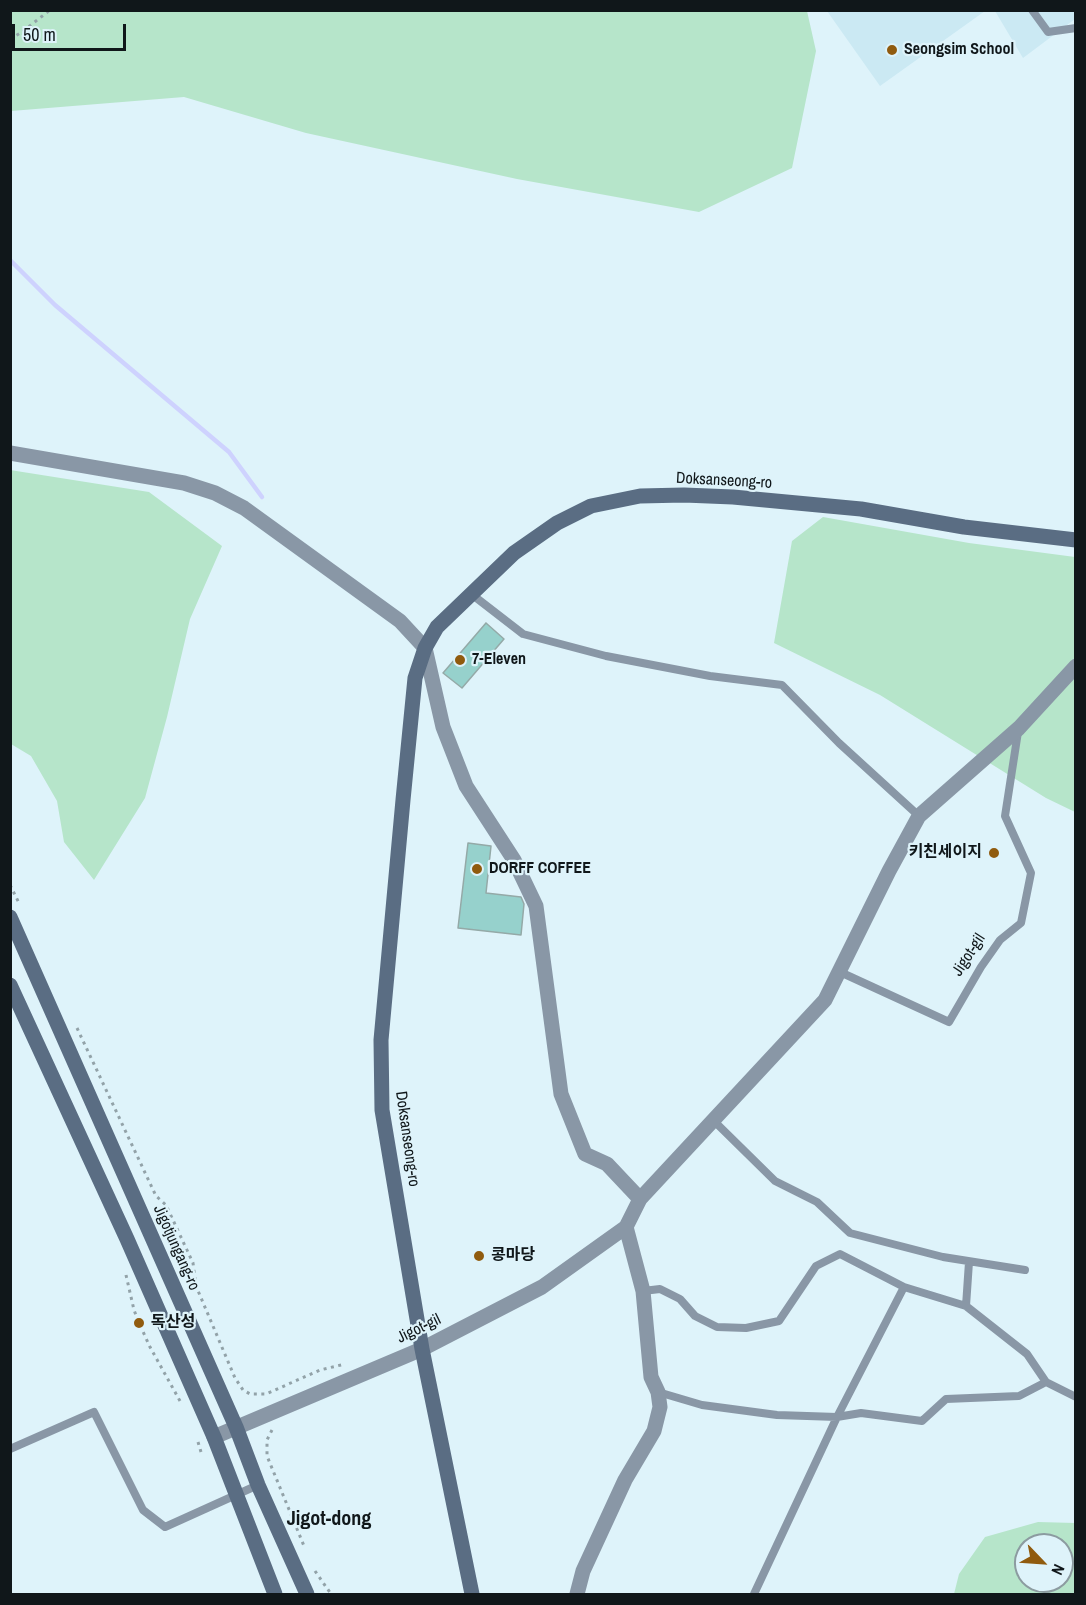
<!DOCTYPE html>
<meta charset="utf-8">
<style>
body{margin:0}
#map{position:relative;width:1086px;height:1605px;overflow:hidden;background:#def3fa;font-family:"Archivo Narrow",sans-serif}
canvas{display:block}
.frame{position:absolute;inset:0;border:12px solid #10171a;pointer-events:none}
.north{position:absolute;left:1014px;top:1533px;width:60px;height:60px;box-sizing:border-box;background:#def3fa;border:2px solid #8c9ba0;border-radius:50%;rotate:115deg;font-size:16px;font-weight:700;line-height:24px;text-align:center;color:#10171a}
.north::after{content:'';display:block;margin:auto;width:21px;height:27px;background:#905b0e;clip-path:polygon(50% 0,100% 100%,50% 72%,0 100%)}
.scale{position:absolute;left:12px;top:24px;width:114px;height:27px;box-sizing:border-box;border:3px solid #10171a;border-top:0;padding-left:8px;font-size:18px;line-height:21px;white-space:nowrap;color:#10171a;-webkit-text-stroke:4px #def3fa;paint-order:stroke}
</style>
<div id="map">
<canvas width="1086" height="1605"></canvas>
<div class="frame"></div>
<div class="north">N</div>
<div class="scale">50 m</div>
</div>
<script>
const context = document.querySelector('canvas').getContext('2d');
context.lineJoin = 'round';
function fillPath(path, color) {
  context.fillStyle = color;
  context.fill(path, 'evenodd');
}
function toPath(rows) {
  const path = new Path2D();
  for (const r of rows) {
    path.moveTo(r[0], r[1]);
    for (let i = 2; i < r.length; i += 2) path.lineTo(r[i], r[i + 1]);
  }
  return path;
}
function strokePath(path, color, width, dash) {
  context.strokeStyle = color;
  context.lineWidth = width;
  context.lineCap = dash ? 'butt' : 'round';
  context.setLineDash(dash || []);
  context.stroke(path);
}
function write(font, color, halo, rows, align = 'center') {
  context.font = font + ' "Archivo Narrow","Noto Sans KR",sans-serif';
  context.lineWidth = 4.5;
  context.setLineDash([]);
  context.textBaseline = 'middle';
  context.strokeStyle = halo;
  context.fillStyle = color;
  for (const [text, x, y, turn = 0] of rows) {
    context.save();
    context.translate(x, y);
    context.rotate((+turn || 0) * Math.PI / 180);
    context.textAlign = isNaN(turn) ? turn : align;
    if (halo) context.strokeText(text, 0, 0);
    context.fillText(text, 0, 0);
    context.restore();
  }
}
fillPath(toPath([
 [827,11,985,11,880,86],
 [995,11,1075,11,1075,19,1023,58]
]), '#cbe9f3');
fillPath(toPath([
 [11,10,807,11,816,51,792,168,699,212,517,179,306,133,184,97,11,111],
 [10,470,149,492,222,546,190,619,167,717,145,798,94,880,64,842,57,801,31,756,11,744],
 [823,517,969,543,1075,557,1075,812,1046,798,880,695,774,643,792,541],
 [1038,1522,1075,1523,1075,1594,954,1594,959,1574,985,1537],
 [1026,1545,1062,1545,1062,1581,1026,1581]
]), '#b6e5ca');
strokePath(toPath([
 [10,260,55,305,229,452,262,497]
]), '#ced2fe', 4.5);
const building = toPath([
 [486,623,504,639,462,688,443,673,486,623],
 [468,843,491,846,486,893,521,897,524,904,521,935,458,928,468,843]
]);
fillPath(building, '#96d1cc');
strokePath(building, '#94a9a7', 1.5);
strokePath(toPath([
 [10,39,22,32,50,10],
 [10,885,20,905],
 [77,1028,156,1196,166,1205,193,1263,196,1286,235,1378,243,1390,250,1394,266,1394,320,1370,345,1364],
 [126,1275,134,1310,139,1323,150,1347,180,1401],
 [272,1430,267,1440,267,1456,304,1546],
 [198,1442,201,1452],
 [315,1571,331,1594]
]), '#92a2a8', 3, [3, 4.5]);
strokePath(toPath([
 [1032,10,1048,32,1076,28],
 [470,593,523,634,606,656,710,676,782,685,839,743,919,816],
 [840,972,949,1022,981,967,1000,940,1021,923,1031,873,1005,816,1018,732],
 [713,1120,775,1181,817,1202,850,1233,943,1257,1025,1270],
 [643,1291,660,1289,680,1299,695,1316,717,1327,746,1328,779,1321,816,1266,840,1254,904,1287,966,1306,1027,1354,1046,1382,1076,1397],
 [966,1306,969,1262],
 [658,1392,702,1405,777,1415,837,1417,861,1413,922,1421,946,1399,1019,1396,1046,1382],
 [10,1449,94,1412,143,1510,165,1527,258,1485],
 [754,1594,837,1417,904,1287]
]), '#8997a6', 8);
strokePath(toPath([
 [10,453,184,483,215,493,244,508,400,621,425,648,443,727,466,786,514,860,536,906,561,1094,585,1154,607,1164,640,1199],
 [214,1437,422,1349,542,1287,626,1227,640,1199,825,1000,889,871,919,816,1019,728,1076,666],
 [577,1594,583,1571,625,1480,654,1431,660,1407,658,1392,651,1377,643,1291,626,1227]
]), '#8997a6', 15);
strokePath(toPath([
 [10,917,236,1427,258,1485,307,1594],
 [10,985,127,1239,214,1437,275,1594],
 [472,1594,422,1349,382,1110,381,1040,403,800,415,678,425,648,437,627,514,553,557,523,591,506,640,496,684,495,733,497,861,509,964,527,1076,540]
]), '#5a6d83', 15);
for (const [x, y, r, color] of [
 [892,50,6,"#905b0e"],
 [460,660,6,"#905b0e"],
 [994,853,6,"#905b0e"],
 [477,869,6,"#905b0e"],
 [479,1256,6,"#905b0e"],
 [139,1323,6,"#905b0e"]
]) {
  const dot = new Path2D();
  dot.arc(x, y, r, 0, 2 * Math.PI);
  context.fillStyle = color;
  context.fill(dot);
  strokePath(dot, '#def3fa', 2);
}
write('bold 16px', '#10171a', '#def3fa', [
 ["Seongsim School",904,50],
 ["7-Eleven",472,660],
 ["키친세이지",982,853,"right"],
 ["DORFF COFFEE",489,869],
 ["콩마당",491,1256],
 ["독산성",151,1323]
], 'left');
write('16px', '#10171a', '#def3fa', [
 ["Doksanseong-ro",724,481,3],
 ["Jigot-gil",969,955,-57],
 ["Doksanseong-ro",407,1139,82],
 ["Jigotjungang-ro",176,1248,66],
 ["Jigot-gil",419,1329,-26]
]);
write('bold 20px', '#10171a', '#def3fa', [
 ["Jigot-dong",329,1520]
]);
</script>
